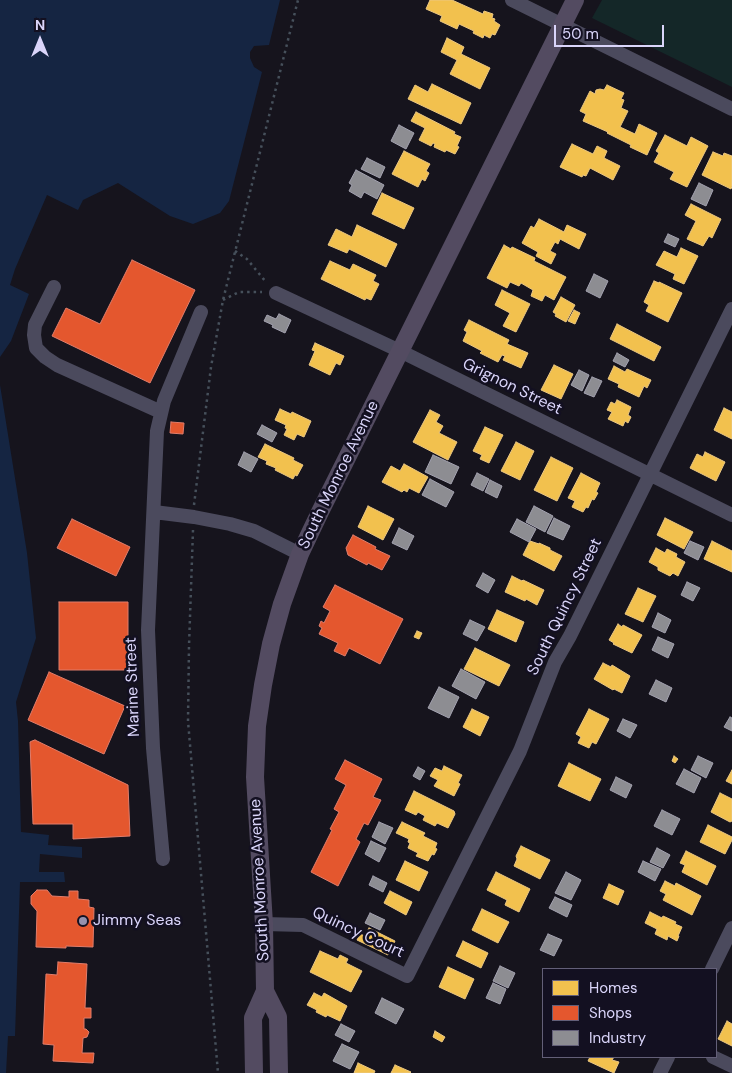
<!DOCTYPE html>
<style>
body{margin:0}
#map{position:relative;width:732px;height:1073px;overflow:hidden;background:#16141d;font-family:"DM Sans",sans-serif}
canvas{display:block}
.legend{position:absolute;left:542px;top:968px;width:175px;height:90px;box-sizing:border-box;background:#131021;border:1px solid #635f78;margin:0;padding:6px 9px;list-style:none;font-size:15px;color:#dad5fa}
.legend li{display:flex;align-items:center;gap:10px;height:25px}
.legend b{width:25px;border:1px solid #635f78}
.north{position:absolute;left:15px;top:15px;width:50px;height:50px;-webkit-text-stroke:4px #131021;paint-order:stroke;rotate:0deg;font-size:14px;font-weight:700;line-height:20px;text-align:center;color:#dad5fa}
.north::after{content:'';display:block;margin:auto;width:18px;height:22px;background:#dad5fa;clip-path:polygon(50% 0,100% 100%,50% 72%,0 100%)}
.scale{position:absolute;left:554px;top:25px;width:110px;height:22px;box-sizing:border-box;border:2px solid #dad5fa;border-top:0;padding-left:6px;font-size:15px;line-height:18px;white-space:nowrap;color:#dad5fa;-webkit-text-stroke:4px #131021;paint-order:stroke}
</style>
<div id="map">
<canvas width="732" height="1073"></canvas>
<ul class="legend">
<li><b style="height:14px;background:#f2c14e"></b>Homes</li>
<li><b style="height:14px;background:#e4572e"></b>Shops</li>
<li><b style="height:14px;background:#8d8d92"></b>Industry</li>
</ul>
<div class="north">N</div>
<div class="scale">50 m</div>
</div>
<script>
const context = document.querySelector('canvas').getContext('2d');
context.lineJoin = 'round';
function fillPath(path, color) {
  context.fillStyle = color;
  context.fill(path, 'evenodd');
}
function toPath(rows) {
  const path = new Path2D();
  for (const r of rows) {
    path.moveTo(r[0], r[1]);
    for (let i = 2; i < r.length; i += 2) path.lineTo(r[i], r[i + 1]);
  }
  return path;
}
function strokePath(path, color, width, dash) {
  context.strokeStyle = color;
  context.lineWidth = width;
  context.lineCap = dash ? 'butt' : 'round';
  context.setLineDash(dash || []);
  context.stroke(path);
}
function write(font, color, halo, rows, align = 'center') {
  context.font = font + ' "DM Sans",sans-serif';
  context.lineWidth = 5;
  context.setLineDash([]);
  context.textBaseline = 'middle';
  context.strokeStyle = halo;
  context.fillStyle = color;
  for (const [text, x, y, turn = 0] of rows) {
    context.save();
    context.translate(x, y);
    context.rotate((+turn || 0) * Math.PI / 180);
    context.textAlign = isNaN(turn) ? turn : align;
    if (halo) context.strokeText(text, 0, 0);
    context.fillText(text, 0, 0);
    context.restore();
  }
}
fillPath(toPath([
 [602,0,732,0,732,87,592,18]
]), '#142728');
fillPath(toPath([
 [0,0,280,0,269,45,254,46,250,52,250,58,254,67,262,72,229,201,220,213,193,224,170,216,118,183,83,200,78,210,47,195,15,269,10,285,29,294,11,341,0,357],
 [0,385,27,553,36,638,16,702,18,721,21,832,49,835,48,845,82,847,82,858,40,854,39,872,64,872,65,882,20,882,15,1036,8,1036,6,1073,0,1073]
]), '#152542');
const homes = toPath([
 [430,0,452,0,483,14,484,11,493,14,492,18,495,19,494,21,500,25,495,35,492,34,490,38,484,35,483,38,473,33,474,31,459,24,457,29,440,21,442,16,426,9,430,0],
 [447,38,464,47,461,54,490,68,480,89,450,74,457,60,441,52,447,38],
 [432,84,471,103,461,124,408,99,415,85,428,92,432,84],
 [607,85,624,93,621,99,624,100,621,108,628,111,620,127,635,134,639,124,657,133,647,155,630,147,631,145,607,133,608,132,583,121,586,114,580,111,590,91,595,94,596,90,600,89,604,90,607,85],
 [416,112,455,132,454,134,461,137,457,146,459,147,455,154,446,150,445,152,434,147,435,144,433,143,431,146,419,140,425,128,411,121,416,112],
 [665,135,687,146,691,137,708,146,687,187,670,179,674,172,654,162,659,153,656,151,665,135],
 [572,144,593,154,597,146,607,151,604,158,620,166,613,180,590,168,586,176,583,175,582,177,560,167,572,144],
 [404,151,430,164,426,171,429,173,425,181,422,179,418,187,392,174,404,151],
 [713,152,723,156,724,153,732,156,732,186,731,189,702,175,713,152],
 [382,193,414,208,404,229,372,214,382,193],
 [691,204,721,219,712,238,709,236,703,246,687,239,696,221,685,215,691,204],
 [539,219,564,232,567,225,586,234,579,249,560,239,558,244,555,242,550,251,556,254,551,264,536,256,538,252,522,243,531,226,534,228,539,219],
 [357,225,397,244,386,267,349,249,347,253,328,245,336,229,352,237,357,225],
 [504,245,511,249,512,247,535,258,534,261,566,277,554,300,545,295,542,301,531,296,533,290,521,283,519,286,510,282,507,288,487,278,504,245],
 [681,248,698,256,684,284,673,279,675,274,656,265,664,251,677,257,681,248],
 [330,261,350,270,353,264,376,275,373,281,379,284,371,300,366,298,365,300,321,279,330,261],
 [654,281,659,283,659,282,682,293,668,322,646,311,649,305,644,302,654,281],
 [502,290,530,304,516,332,503,326,510,313,495,305,502,290],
 [561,297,575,305,566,322,555,316,556,314,553,312,561,297],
 [574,310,580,313,575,324,568,321,574,310],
 [469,320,509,340,507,344,528,353,521,368,503,360,505,356,502,355,498,362,480,353,482,351,463,341,467,332,464,330,469,320],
 [617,324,661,347,654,361,610,339,617,324],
 [315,343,344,356,340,365,336,363,330,375,309,365,315,351,312,350,315,343],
 [554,365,573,374,561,399,541,390,554,365],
 [614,366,625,372,627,369,651,380,647,388,644,386,639,397,618,387,619,384,608,379,614,366],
 [617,400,631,407,628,415,631,417,628,423,625,421,623,426,608,419,612,412,607,410,611,402,615,404,617,400],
 [724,408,732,412,732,439,714,430,724,408],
 [280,409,291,414,292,412,311,421,304,437,297,434,294,440,284,435,287,429,285,428,286,425,275,420,280,409],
 [430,410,440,415,436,422,443,426,439,433,457,442,448,460,413,442,430,410],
 [485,427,503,435,489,463,480,459,482,455,473,451,485,427],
 [516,442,534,451,520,480,501,471,516,442],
 [265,444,294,458,293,460,303,465,297,476,295,475,293,479,275,470,276,468,266,464,267,461,258,457,265,444],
 [705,452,725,462,716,481,690,468,697,454,703,457,705,452],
 [551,457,573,468,557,501,534,490,551,457],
 [404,464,428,477,419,493,409,488,407,492,404,490,402,492,382,482,391,466,400,471,404,464],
 [581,473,600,483,596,492,598,493,594,500,592,499,588,508,586,507,583,512,572,507,575,501,568,498,581,473],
 [368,506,394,519,383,540,358,527,368,506],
 [665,518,693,532,684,549,657,535,665,518],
 [530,541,539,544,539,543,550,548,550,550,562,556,554,571,523,555,530,541],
 [712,541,732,551,732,572,704,559,712,541],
 [656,548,665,553,667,549,677,554,676,557,685,562,678,576,673,573,670,576,658,570,658,567,649,562,656,548],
 [512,576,522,581,523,580,544,590,537,605,526,599,525,601,505,592,512,576],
 [638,588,656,596,643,622,625,614,638,588],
 [497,610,524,622,516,642,488,629,497,610],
 [618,624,622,627,623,625,642,635,632,653,613,644,614,643,609,640,618,624],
 [417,631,422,633,419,639,414,637,417,631],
 [475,648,510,665,499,686,464,669,475,648],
 [603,663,611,667,612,665,630,676,622,693,614,689,613,690,594,679,603,663],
 [472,709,489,717,480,736,463,727,472,709],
 [589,709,609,719,596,744,592,742,589,748,578,743,581,737,576,734,589,709],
 [674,756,678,759,675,763,672,761,674,756],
 [569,763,601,779,590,801,558,786,569,763],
 [444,766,462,775,458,783,460,784,454,796,434,786,438,780,430,776,435,768,442,771,444,766],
 [732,770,732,784,726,781,732,770],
 [414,791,454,811,455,814,448,828,437,823,435,826,423,820,425,816,418,812,416,815,405,810,414,791],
 [720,793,732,799,732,821,730,822,711,812,720,793],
 [402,822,425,833,423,836,437,843,435,848,437,849,434,855,432,854,428,861,416,856,418,853,408,848,410,843,408,842,409,839,396,833,402,822],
 [708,825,732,837,732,840,725,854,700,842,708,825],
 [521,846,550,860,540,879,514,866,517,859,516,856,521,846],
 [686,851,716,866,707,885,682,872,685,865,680,863,686,851],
 [405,861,428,872,419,891,396,880,405,861],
 [496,872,530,889,519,912,505,905,507,900,487,890,496,872],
 [665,881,675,886,676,883,701,896,692,915,663,900,666,894,660,891,665,881],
 [609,884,624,891,618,905,603,898,609,884],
 [390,891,412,902,406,915,384,903,390,891],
 [482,909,509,922,498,943,472,930,482,909],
 [650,912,662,918,663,916,676,922,675,924,682,927,678,936,679,936,677,941,668,936,667,940,655,934,657,929,645,923,650,912],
 [369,928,395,941,388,955,357,940,360,934,365,936,369,928],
 [463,941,488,953,481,968,456,956,463,941],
 [320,951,338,959,340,955,348,959,346,963,362,971,351,992,310,972,320,951],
 [448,967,474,979,465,999,439,987,448,967],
 [314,993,322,997,324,993,347,1006,340,1021,327,1015,326,1017,316,1012,317,1010,307,1005,314,993],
 [727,1021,732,1024,732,1046,718,1039,727,1021],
 [435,1031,445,1037,442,1042,433,1037,435,1031],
 [590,1057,614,1057,612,1060,619,1062,614,1073,588,1061,590,1057],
 [358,1063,375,1071,374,1073,354,1073,358,1063],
 [395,1065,411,1072,410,1073,391,1073,395,1065]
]);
fillPath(homes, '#f2c14e');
strokePath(homes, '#ebc782', 1);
const shops = toPath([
 [132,260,195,290,150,383,52,336,66,308,100,324,132,260],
 [171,422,184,423,183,434,170,433,171,422],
 [72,519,130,547,116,576,57,548,72,519],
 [353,535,376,547,375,549,390,556,382,570,368,563,367,565,348,555,346,548,353,535],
 [335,585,403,619,380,664,349,648,345,656,334,651,338,643,319,634,322,628,319,626,321,621,324,623,330,611,323,607,335,585],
 [59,602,128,602,128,670,59,670,59,602],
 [49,672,125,706,104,754,28,720,49,672],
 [35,740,128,785,130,836,73,839,73,824,33,824,30,742,32,741,35,740],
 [345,760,382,779,373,797,381,800,368,825,364,823,356,839,360,842,338,886,311,872,332,830,330,829,339,812,334,809,346,785,335,779,345,760],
 [37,890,47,890,52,896,69,897,69,891,78,891,78,899,89,900,89,907,94,908,93,947,66,946,66,948,36,947,37,911,31,904,31,896,37,890],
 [58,962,87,964,85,1008,91,1008,91,1018,84,1018,84,1029,86,1029,89,1032,87,1037,83,1038,82,1053,94,1053,93,1063,53,1061,54,1045,43,1044,46,974,57,975,58,962]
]);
fillPath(shops, '#e4572e');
strokePath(shops, '#e17d6b', 1);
const industry = toPath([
 [399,125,414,133,406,149,391,141,399,125],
 [367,158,385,167,380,178,361,169,367,158],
 [356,170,384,185,377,199,364,192,361,198,349,191,352,185,349,183,356,170],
 [699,183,713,190,706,206,691,199,699,183],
 [668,234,679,239,675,247,664,242,668,234],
 [594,274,608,281,600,298,586,291,594,274],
 [279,314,291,320,285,333,272,327,273,325,264,321,267,315,276,319,279,314],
 [617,353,629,360,625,367,613,361,617,353],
 [579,370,589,375,582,391,571,385,579,370],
 [592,377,602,381,594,397,584,393,592,377],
 [262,425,277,433,272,442,257,434,262,425],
 [244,452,258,459,251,472,238,465,244,452],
 [433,455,459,467,451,484,425,472,433,455],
 [477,473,489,479,483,491,471,485,477,473],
 [430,479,454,492,446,507,422,495,430,479],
 [490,480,502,486,497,498,485,492,490,480],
 [534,506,553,516,545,532,526,522,534,506],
 [554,518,570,526,563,540,547,533,554,518],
 [517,519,536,529,529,542,510,532,517,519],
 [399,528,414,536,407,550,392,543,399,528],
 [690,541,704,547,698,560,684,553,690,541],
 [483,573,495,580,488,593,476,586,483,573],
 [687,582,700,588,693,601,681,595,687,582],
 [658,613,671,620,665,633,652,627,658,613],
 [470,620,485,627,477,641,463,634,470,620],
 [658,637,674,644,668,658,652,650,658,637],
 [461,669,485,682,476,699,452,686,461,669],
 [656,680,672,688,666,702,649,694,656,680],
 [439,687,459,697,449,718,428,708,439,687],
 [730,717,732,718,732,731,724,727,730,717],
 [623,719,637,725,630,738,617,731,623,719],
 [698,756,713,763,706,778,691,770,698,756],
 [418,767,425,771,420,780,413,776,418,767],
 [684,769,701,778,694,793,676,784,684,769],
 [616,777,632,785,626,798,610,790,616,777],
 [662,810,680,819,672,835,654,826,662,810],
 [379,822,393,828,385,844,372,837,379,822],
 [371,841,386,848,379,862,365,854,371,841],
 [657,848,670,855,663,868,650,862,657,848],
 [643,861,661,869,655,881,638,872,643,861],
 [566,872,581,880,571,900,555,893,566,872],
 [373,876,387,883,383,892,369,885,373,876],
 [555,897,572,905,567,917,549,908,555,897],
 [370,913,385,920,380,930,365,923,370,913],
 [548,934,562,940,554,956,540,950,548,934],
 [500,966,515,973,508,988,493,981,500,966],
 [493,983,506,989,500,1004,486,998,493,983],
 [382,998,404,1009,396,1024,375,1013,382,998],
 [341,1024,355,1031,349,1042,335,1035,341,1024],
 [342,1044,359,1052,350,1069,333,1061,342,1044]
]);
fillPath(industry, '#8d8d92');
strokePath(industry, '#a4a3b1', 1);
strokePath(toPath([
 [235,251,247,259,266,282],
 [223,300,239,292,262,292],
 [194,505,211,367,223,300,298,0],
 [193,530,189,646,188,721,218,1073]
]), '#46505b', 2.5, [2.5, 4]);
strokePath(toPath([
 [512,0,732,109],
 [54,287,35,325,34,335,36,348,45,357,57,365,161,412],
 [276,293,400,351,732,515],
 [154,512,194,517,230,524,254,531,300,554],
 [163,859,153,748,148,630,157,431,164,401,201,312],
 [264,924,303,925,407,976,520,751,555,662,570,636,732,309],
 [712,969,732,928],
 [713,1057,732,1066],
 [660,1073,668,1057]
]), '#4b4a5d', 14);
strokePath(toPath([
 [254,1073,253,1018,265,991],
 [279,1073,278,1017,265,991,264,924,255,777,257,726,263,685,271,644,282,604,300,554,320,512,575,0]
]), '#534b61', 18);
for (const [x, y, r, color] of [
 [83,921,5,"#9591ad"]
]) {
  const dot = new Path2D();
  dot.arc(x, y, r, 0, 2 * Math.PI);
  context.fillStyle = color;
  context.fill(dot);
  strokePath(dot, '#131021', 2);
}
write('16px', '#dad5fa', '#131021', [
 ["Grignon Street",512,387,26],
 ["South Monroe Avenue",339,475,-64],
 ["South Quincy Street",565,607,-64],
 ["Marine Street",133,687,-92],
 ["South Monroe Avenue",260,880,-93],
 ["Quincy Court",358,933,25]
]);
write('16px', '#dad5fa', '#131021', [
 ["Jimmy Seas",93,921]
], 'left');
</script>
